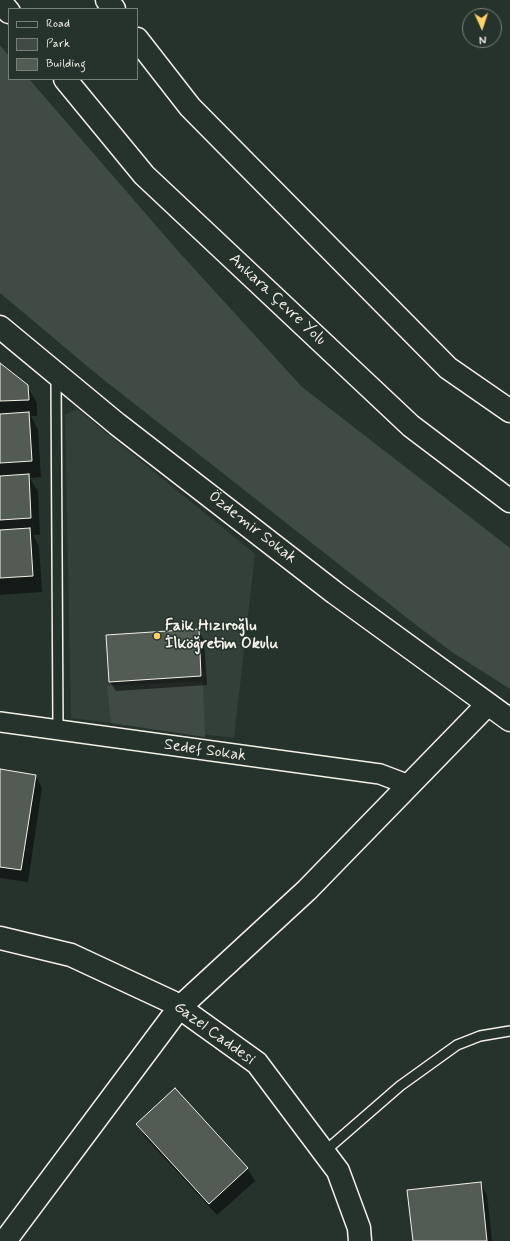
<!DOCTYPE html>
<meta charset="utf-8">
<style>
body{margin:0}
#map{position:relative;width:510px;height:1241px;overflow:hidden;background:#26332d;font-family:Mynerve,sans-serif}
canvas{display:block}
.legend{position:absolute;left:8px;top:8px;width:130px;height:72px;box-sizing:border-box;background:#26332d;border:1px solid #787f78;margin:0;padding:5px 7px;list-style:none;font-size:12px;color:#f4f1e8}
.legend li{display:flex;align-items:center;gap:8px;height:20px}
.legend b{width:20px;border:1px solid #787f78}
.north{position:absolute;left:462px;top:8px;width:40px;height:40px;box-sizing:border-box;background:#26332d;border:1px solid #787f78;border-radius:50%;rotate:177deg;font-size:11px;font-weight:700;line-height:16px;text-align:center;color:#f4f1e8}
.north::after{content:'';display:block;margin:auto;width:14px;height:18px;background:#ffd166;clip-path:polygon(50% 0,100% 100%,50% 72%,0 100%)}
</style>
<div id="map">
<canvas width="510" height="1241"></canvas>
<ul class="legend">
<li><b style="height:5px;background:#26332d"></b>Road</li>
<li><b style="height:11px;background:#414b45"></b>Park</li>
<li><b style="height:11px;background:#525c55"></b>Building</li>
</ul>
<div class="north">N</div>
</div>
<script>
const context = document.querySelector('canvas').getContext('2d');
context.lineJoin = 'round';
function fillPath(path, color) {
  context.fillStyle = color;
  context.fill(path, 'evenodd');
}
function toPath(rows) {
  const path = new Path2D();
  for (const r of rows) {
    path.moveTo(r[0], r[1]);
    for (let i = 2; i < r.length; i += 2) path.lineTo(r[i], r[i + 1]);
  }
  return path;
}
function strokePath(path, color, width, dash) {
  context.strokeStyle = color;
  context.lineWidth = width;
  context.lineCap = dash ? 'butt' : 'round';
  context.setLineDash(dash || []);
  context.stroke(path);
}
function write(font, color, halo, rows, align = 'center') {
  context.font = font + ' Mynerve,sans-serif';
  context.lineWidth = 3;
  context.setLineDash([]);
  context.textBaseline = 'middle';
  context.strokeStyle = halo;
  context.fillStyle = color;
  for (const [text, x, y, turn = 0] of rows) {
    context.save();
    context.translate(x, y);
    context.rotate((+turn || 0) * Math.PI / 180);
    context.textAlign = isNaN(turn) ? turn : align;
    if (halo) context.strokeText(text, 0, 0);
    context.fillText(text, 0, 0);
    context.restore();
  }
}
fillPath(toPath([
 [77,409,255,554,234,738,71,718,65,415]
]), '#333f39');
fillPath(toPath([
 [0,45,9,56,9,79,29,79,178,251,302,387,510,548,510,689,452,652,420,628,99,376,0,293],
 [203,681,205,737,111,723,107,686]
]), '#414b45');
fillPath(toPath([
 [0,364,27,386,37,403,37,416,31,416,38,430,41,477,30,478,38,492,40,535,33,535,39,546,42,592,0,595],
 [198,630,204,640,207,685,116,691,110,682],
 [0,770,35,775,42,788,28,882,0,878],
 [137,1124,247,1168,255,1181,217,1215,145,1137],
 [480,1183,487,1195,492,1241,414,1241]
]), '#0007');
const building = toPath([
 [0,363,28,385,29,400,0,401,0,363],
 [29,412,32,461,0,463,0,414,29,412],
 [29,474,31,518,0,520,0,476,29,474],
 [30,528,33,576,0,578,0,530,30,528],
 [199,629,201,676,109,682,106,635,199,629],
 [0,769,36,775,21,870,0,867,0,769],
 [175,1088,248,1168,209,1204,136,1124,175,1088],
 [481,1182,487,1241,413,1241,407,1190,481,1182]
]);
fillPath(building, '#525c55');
strokePath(building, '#f4f1e8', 1);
const lane = toPath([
 [56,377,58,730],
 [324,1152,400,1086,457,1045,480,1036,510,1031]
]);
const street = toPath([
 [0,722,380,774,409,785]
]);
const secondary = toPath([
 [0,327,117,424,335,593,510,720],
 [0,938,71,955,172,1002,257,1063,338,1171,359,1228,360,1241],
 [5,1241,179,1008,307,890,488,704]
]);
const highway = toPath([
 [107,0,114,9],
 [0,1,9,12],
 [137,39,190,107,448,368,510,411],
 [65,79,144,175,411,426,510,501]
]);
strokePath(lane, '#f4f1e8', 12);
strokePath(street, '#f4f1e8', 22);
strokePath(secondary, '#f4f1e8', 25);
strokePath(highway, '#f4f1e8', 25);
strokePath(lane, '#26332d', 9);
strokePath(street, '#26332d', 19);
strokePath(secondary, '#26332d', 22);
strokePath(highway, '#26332d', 22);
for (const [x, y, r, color] of [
 [157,636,4,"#ffd166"]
]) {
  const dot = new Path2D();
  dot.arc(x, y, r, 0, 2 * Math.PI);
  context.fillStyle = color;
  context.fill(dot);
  strokePath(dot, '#26332d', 1.5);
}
write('16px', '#f4f1e8', '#26332d', [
 ["Ankara Çevre Yolu",277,300,43],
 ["Özdemir Sokak",252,528,38],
 ["Sedef Sokak",205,751,8],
 ["Gazel Caddesi",214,1034,36]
]);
write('bold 16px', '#f4f1e8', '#26332d', [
 ["Faik Hızıroğlu",165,627],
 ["İlköğretim Okulu",165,645]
], 'left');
</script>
